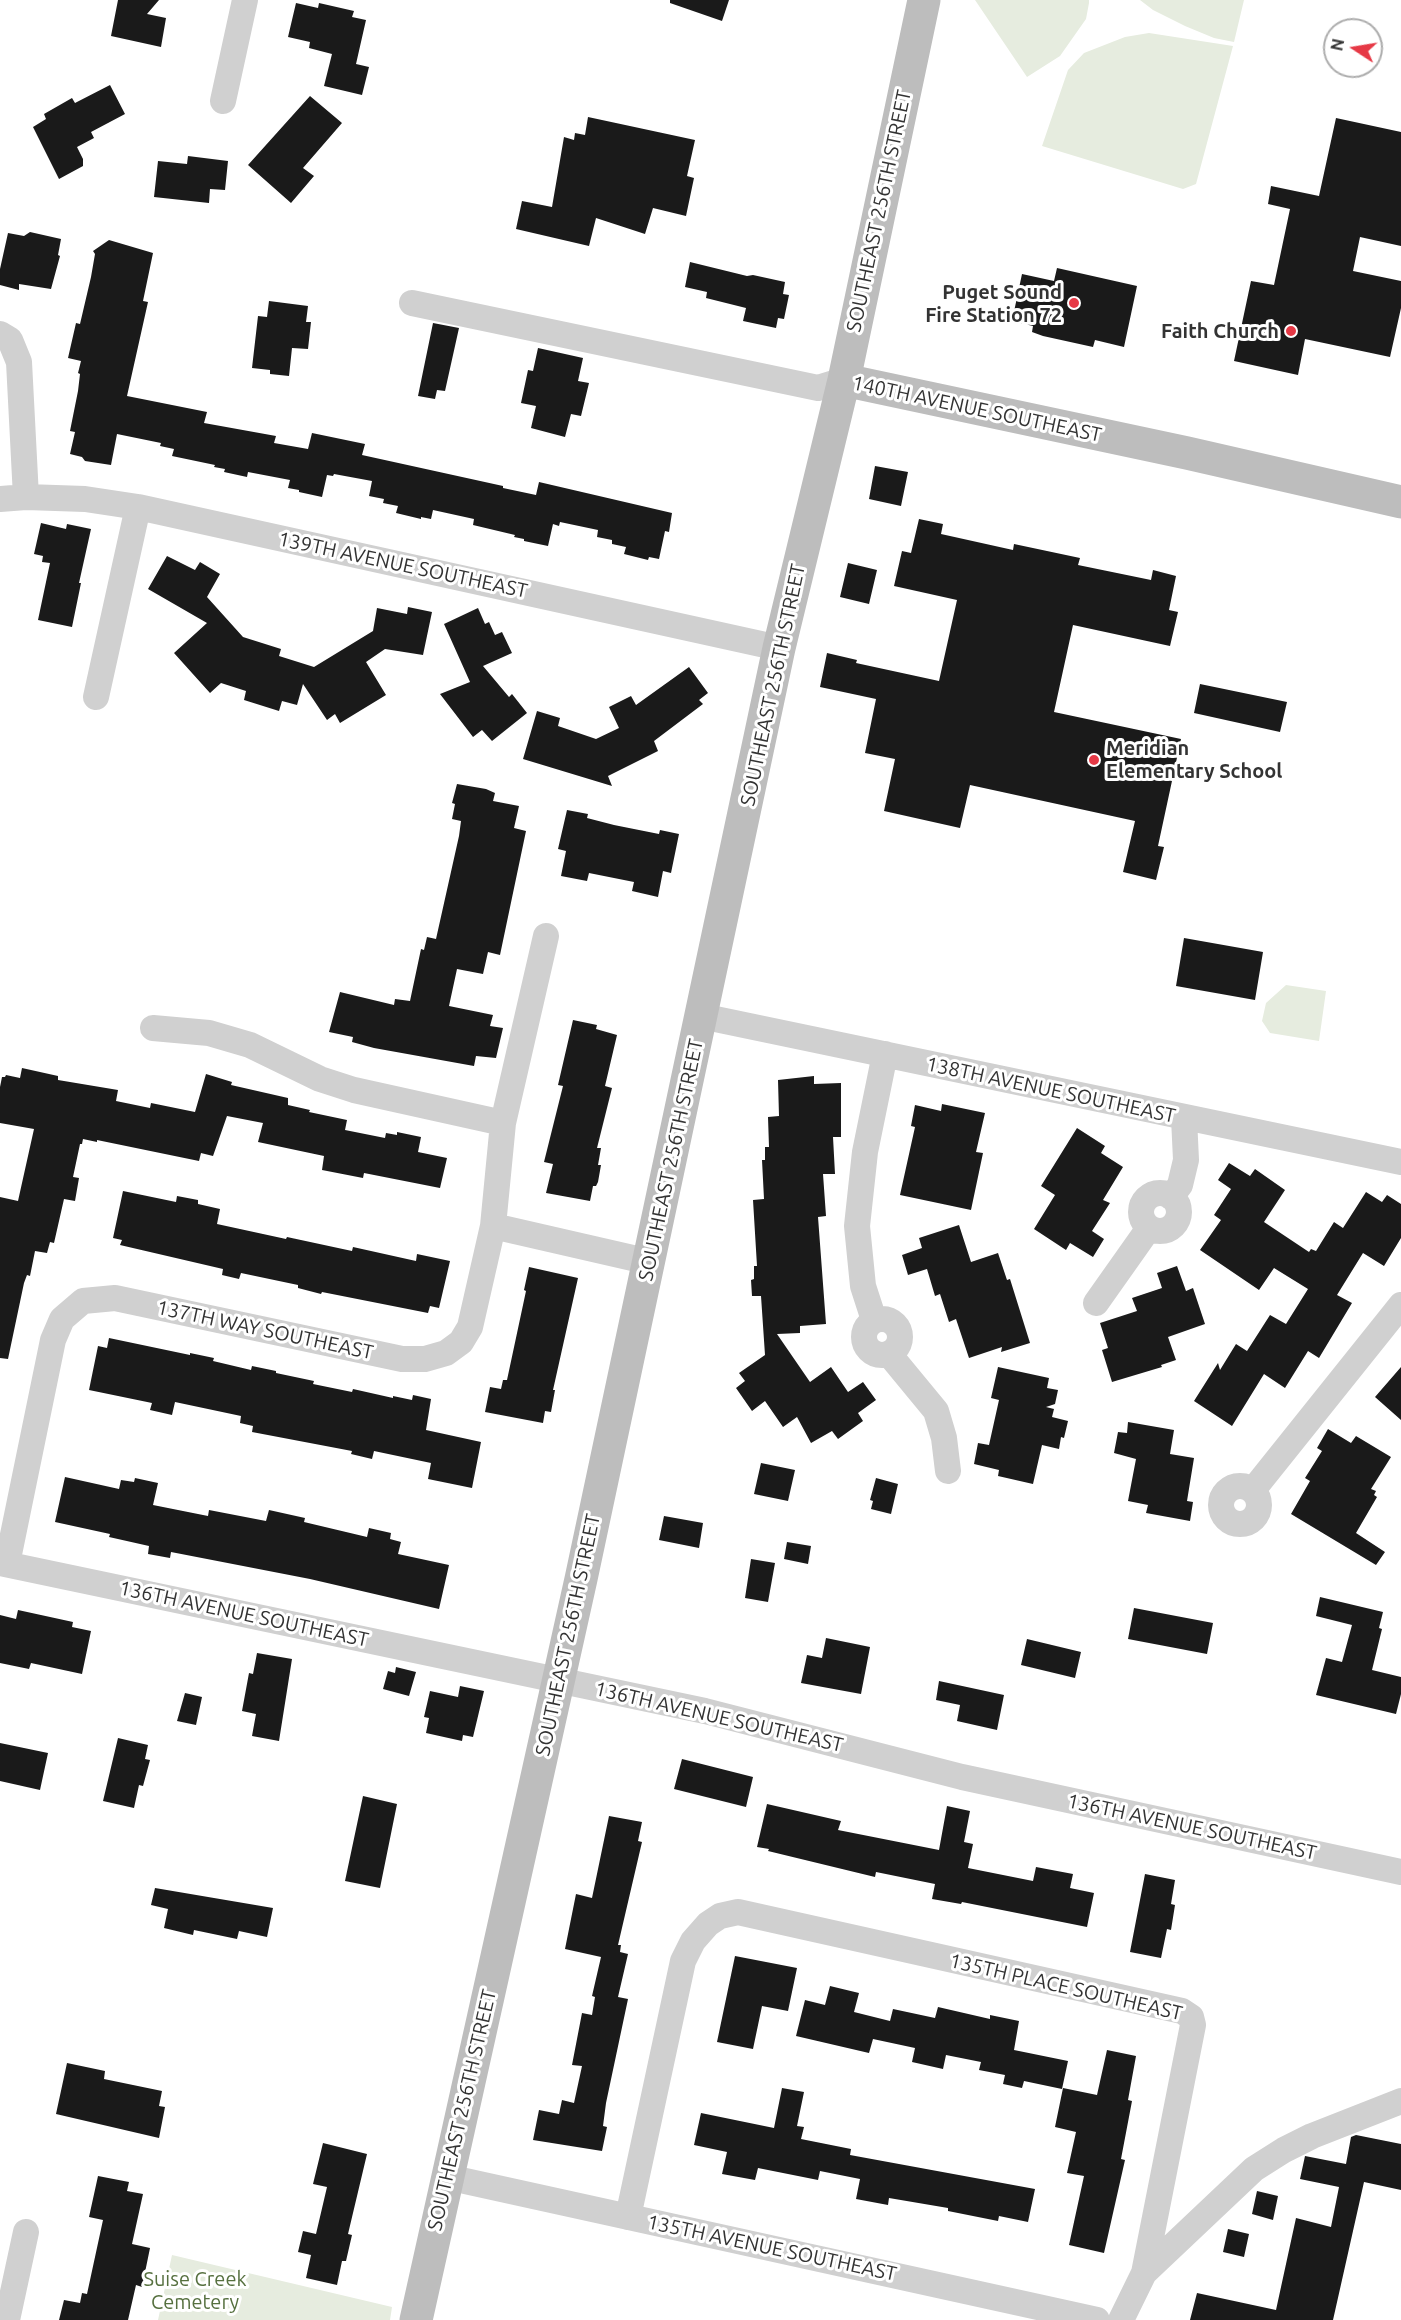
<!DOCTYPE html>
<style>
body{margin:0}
#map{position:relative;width:1401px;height:2320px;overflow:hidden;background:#fff;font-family:Ubuntu,sans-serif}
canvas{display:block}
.north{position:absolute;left:1323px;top:18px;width:60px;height:60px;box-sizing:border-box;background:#fff;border:2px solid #adadad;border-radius:50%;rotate:282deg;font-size:16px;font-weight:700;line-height:24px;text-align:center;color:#333}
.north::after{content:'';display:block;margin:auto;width:21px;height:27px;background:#e63946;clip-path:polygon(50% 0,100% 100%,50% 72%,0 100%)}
</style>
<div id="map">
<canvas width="1401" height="2320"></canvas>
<div class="north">N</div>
</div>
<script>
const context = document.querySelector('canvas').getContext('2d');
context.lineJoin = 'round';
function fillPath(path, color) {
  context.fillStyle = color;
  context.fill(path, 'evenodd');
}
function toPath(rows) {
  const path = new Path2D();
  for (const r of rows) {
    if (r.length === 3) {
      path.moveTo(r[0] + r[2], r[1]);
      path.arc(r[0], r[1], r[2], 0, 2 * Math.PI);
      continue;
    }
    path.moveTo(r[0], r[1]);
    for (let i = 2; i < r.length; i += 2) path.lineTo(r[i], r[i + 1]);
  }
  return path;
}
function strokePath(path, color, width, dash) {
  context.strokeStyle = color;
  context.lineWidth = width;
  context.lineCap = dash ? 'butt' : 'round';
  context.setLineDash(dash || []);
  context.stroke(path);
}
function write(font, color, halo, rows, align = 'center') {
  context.font = font + ' Ubuntu,sans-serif';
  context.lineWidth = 6;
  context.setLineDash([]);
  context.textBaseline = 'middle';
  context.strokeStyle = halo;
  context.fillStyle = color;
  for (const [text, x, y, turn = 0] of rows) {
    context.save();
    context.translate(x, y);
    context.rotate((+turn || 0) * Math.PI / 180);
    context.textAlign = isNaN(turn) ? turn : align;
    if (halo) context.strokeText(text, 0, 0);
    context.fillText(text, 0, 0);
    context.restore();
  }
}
fillPath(toPath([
 [975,0,1089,0,1089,3,1086,19,1060,56,1027,77],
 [1140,0,1244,0,1234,42,1214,38,1185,26,1153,10],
 [1149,33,1233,46,1196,184,1183,189,1042,146,1068,70,1084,53,1125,37],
 [1286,985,1326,991,1319,1041,1270,1033,1262,1021,1266,1003],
 [172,2255,392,2307,390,2320,158,2320]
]), '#e6ecdf');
fillPath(toPath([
 [118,0,159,0,147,14,166,18,161,47,111,36],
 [670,0,729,0,722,21,670,3],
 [296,3,318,8,319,3,354,11,352,17,366,20,356,64,369,67,362,95,324,86,332,54,309,48,310,42,288,37],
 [110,85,125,114,91,132,94,138,77,147,83,159,83,166,59,179,33,127,46,119,44,114,72,98,75,103],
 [310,96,342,123,303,168,314,176,291,203,248,165],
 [588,117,695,140,687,176,694,178,686,216,653,208,645,234,596,218,589,246,516,229,522,201,552,207,564,137,574,140,575,133,585,135],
 [1336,118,1401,132,1401,246,1360,237,1353,271,1401,281,1401,308,1390,357,1305,339,1298,375,1234,361,1251,281,1274,285,1290,209,1268,204,1271,186,1319,196],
 [188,156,228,161,225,190,210,189,209,203,154,197,158,161,187,164],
 [30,232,61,239,58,255,60,256,51,289,19,284,19,290,0,285,0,269,8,233,24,236],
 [109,240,153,253,143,301,148,302,127,396,207,412,204,423,276,436,274,443,308,449,312,433,365,444,362,455,503,486,503,488,536,495,539,482,672,513,669,532,665,531,659,559,649,557,648,560,624,554,626,547,612,544,612,540,597,537,598,530,560,522,559,526,553,524,548,546,524,541,524,539,514,537,515,535,473,525,474,519,433,510,431,519,421,517,421,519,396,513,398,506,383,503,384,499,369,496,372,481,334,474,333,476,327,475,322,497,299,492,299,490,288,488,290,480,248,472,247,477,224,472,225,469,214,467,215,465,172,456,174,449,160,446,161,443,117,434,111,465,85,461,82,457,70,454,75,432,70,431,78,391,80,374,78,373,81,361,68,358,76,323,80,324,91,277,95,254,93,251],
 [690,262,747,276,753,275,785,282,783,294,789,295,784,319,778,318,776,328,743,321,746,308,706,298,707,292,685,287],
 [1057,268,1137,286,1124,347,1095,340,1093,347,1043,336,1032,332,1033,326,1012,321,1022,274,1054,281],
 [269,301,308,306,306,322,311,322,308,349,292,348,289,376,270,374,270,370,252,368,258,316,267,317],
 [433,323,459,328,445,391,437,390,435,399,418,396],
 [538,348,583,358,578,381,589,383,581,416,571,414,565,437,531,428,536,406,521,403,528,370,533,371],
 [875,466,908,472,901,506,869,499],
 [919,519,943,524,941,534,1013,550,1014,544,1080,558,1078,565,1151,580,1153,570,1176,576,1169,610,1178,612,1170,646,1073,625,1054,712,1181,739,1158,846,1164,847,1156,880,1123,872,1135,821,970,785,960,828,884,811,895,759,865,753,876,699,820,687,827,653,857,660,856,663,939,681,957,600,894,586,902,551,911,553],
 [41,523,66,529,67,524,91,529,79,583,81,583,72,627,38,620,50,563,42,562,43,556,34,554],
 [167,556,195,570,200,562,220,574,207,597,243,637,281,649,279,656,314,667,373,631,377,608,407,614,408,607,432,612,423,655,385,649,366,662,386,695,340,723,335,714,327,720,303,684,297,705,282,701,279,711,244,700,246,691,221,683,210,693,174,653,207,623,148,589],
 [848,563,877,570,869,604,840,597],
 [478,608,485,624,489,622,495,635,502,632,512,653,483,666,509,697,512,694,527,713,492,741,482,730,473,737,440,694,470,682,444,624],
 [689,667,708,693,699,700,703,704,654,741,658,751,608,776,612,786,523,759,537,711,560,718,558,726,596,739,619,728,609,707,631,696,636,705],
 [1200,684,1287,702,1280,732,1194,713],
 [457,784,486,789,495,793,493,801,519,806,514,828,526,831,500,955,488,952,483,974,457,969,449,1006,493,1015,490,1026,503,1028,496,1058,476,1056,474,1066,374,1048,352,1042,353,1037,329,1032,340,992,394,1005,395,999,410,1001,421,949,424,950,427,937,436,939,459,836,461,821,452,819,455,804,452,803],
 [567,810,588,814,587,818,614,825,659,834,660,830,679,834,671,873,663,871,658,897,632,891,634,882,589,873,587,881,561,876,566,851,558,849],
 [1184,938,1263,952,1255,1000,1176,986],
 [573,1020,597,1025,596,1029,617,1035,605,1086,612,1088,597,1148,601,1148,598,1165,601,1165,598,1182,596,1186,593,1186,590,1201,546,1193,553,1164,544,1162,563,1086,558,1085],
 [22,1068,58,1076,58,1080,118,1090,116,1101,150,1108,151,1103,195,1112,206,1074,232,1082,231,1085,288,1098,288,1105,310,1110,309,1112,347,1120,345,1130,385,1138,386,1133,397,1135,397,1132,421,1137,418,1152,447,1158,440,1188,364,1173,363,1178,322,1170,324,1156,258,1142,263,1123,227,1116,213,1156,201,1153,199,1161,97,1140,97,1142,83,1139,82,1144,80,1144,73,1177,79,1178,75,1201,64,1199,54,1243,50,1242,47,1253,35,1251,30,1276,27,1275,24,1283,8,1359,0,1358,0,1197,18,1201,34,1129,0,1123,0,1087,2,1077,5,1077,6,1075,20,1078],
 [814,1076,814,1084,841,1083,841,1137,833,1137,835,1174,823,1174,826,1216,818,1217,826,1324,800,1326,800,1333,777,1334,810,1382,831,1367,848,1392,863,1382,876,1400,858,1413,863,1421,838,1439,832,1431,811,1443,797,1417,783,1427,765,1401,752,1411,736,1388,745,1381,739,1373,765,1355,761,1296,752,1296,751,1280,754,1279,754,1266,757,1266,753,1200,764,1199,762,1160,765,1160,765,1147,769,1147,768,1117,779,1116,778,1080],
 [942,1104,985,1113,976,1152,983,1153,971,1210,900,1195,915,1127,911,1126,915,1105,941,1111],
 [1077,1128,1105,1146,1101,1153,1123,1167,1103,1200,1110,1203,1092,1231,1104,1239,1093,1257,1070,1243,1066,1250,1034,1229,1055,1195,1041,1186],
 [1229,1163,1250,1176,1255,1169,1285,1190,1264,1222,1309,1252,1311,1249,1316,1251,1334,1222,1343,1228,1366,1192,1382,1202,1387,1195,1401,1204,1401,1238,1384,1266,1363,1253,1337,1295,1352,1303,1319,1358,1308,1351,1285,1388,1264,1374,1232,1426,1194,1401,1218,1363,1220,1370,1236,1344,1247,1351,1270,1315,1286,1324,1308,1289,1274,1268,1259,1290,1200,1250,1221,1220,1214,1215,1231,1189,1218,1180],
 [123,1191,176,1202,177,1196,198,1200,198,1204,220,1209,217,1224,286,1239,287,1237,352,1251,353,1247,416,1261,417,1254,450,1261,439,1308,430,1306,428,1313,322,1292,321,1294,298,1288,298,1285,241,1273,239,1279,222,1275,223,1269,120,1245,122,1240,113,1238],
 [959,1225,971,1262,998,1253,1007,1280,1010,1279,1030,1343,1001,1352,1002,1347,969,1358,956,1319,949,1322,940,1294,935,1296,927,1269,908,1275,902,1255,922,1248,919,1238],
 [1177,1266,1186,1291,1193,1288,1205,1324,1168,1337,1176,1360,1161,1365,1162,1367,1112,1382,1102,1350,1108,1348,1100,1323,1137,1311,1132,1298,1162,1288,1157,1273],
 [529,1267,578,1278,553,1390,555,1390,551,1412,545,1411,543,1423,485,1412,490,1387,501,1389,503,1380,507,1380,526,1291,524,1290],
 [109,1338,190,1355,190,1353,214,1358,213,1361,251,1370,252,1366,276,1371,276,1373,314,1381,313,1384,352,1392,353,1389,393,1398,393,1396,412,1400,413,1395,431,1399,426,1430,481,1442,472,1488,428,1479,431,1463,374,1451,372,1459,351,1454,352,1451,252,1432,253,1426,240,1423,241,1416,175,1402,172,1415,150,1410,152,1403,89,1390,98,1346,107,1348],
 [998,1367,1049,1378,1047,1388,1058,1390,1055,1404,1046,1407,1054,1409,1052,1417,1068,1421,1064,1438,1061,1437,1059,1449,1042,1445,1033,1484,998,1476,999,1470,974,1464,978,1443,989,1445,999,1400,991,1398],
 [1401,1367,1401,1420,1375,1397],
 [1128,1422,1174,1430,1170,1454,1194,1458,1187,1501,1193,1502,1190,1521,1146,1513,1148,1505,1128,1501,1136,1459,1114,1453,1118,1432,1127,1433],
 [1328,1429,1351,1443,1356,1436,1391,1457,1371,1489,1376,1491,1374,1495,1377,1497,1356,1533,1385,1552,1376,1565,1291,1514,1310,1481,1305,1478,1322,1451,1317,1448],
 [761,1463,795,1470,788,1501,754,1494],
 [65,1477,119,1489,121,1480,134,1482,135,1478,158,1483,153,1505,208,1516,209,1510,266,1521,269,1510,305,1518,304,1522,367,1537,369,1528,391,1533,390,1539,401,1542,398,1554,449,1565,439,1609,310,1579,171,1552,170,1558,148,1554,149,1546,109,1537,110,1534,55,1522],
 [876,1478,898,1484,891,1514,871,1509,873,1501,870,1500],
 [664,1516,703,1523,699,1548,659,1540],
 [787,1542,811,1546,808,1564,784,1559],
 [751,1559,775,1563,768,1602,745,1598],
 [1320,1597,1383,1612,1379,1628,1382,1629,1372,1670,1401,1677,1401,1694,1396,1714,1316,1695,1326,1658,1342,1662,1352,1625,1316,1616],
 [1134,1608,1213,1623,1207,1654,1128,1639],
 [18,1610,73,1622,72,1627,91,1631,82,1674,31,1663,29,1669,0,1663,0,1615,16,1619],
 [826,1638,870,1647,861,1694,801,1683,807,1655,822,1658],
 [1027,1639,1081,1652,1075,1678,1021,1665],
 [257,1653,292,1659,279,1741,252,1736,256,1714,242,1711,249,1673,253,1674],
 [396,1667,416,1672,409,1696,383,1689,388,1671,395,1673],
 [939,1681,1004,1695,997,1730,957,1721,960,1705,936,1700],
 [460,1686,484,1691,473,1737,463,1735,462,1741,426,1733,429,1718,424,1717,430,1691,458,1697],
 [185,1693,202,1697,196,1725,177,1721],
 [118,1738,148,1745,145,1759,150,1760,143,1786,139,1785,134,1808,103,1801],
 [0,1743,48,1753,40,1790,0,1781],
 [682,1759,753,1777,746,1807,674,1789],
 [363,1796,397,1804,380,1888,345,1881],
 [767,1804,841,1821,838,1830,939,1850,947,1806,970,1811,964,1842,973,1844,968,1868,1033,1881,1036,1867,1073,1874,1070,1888,1094,1893,1087,1927,962,1902,961,1904,932,1899,935,1884,876,1872,875,1877,768,1851,769,1849,757,1847],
 [609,1816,642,1822,638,1841,642,1842,618,1945,621,1945,620,1952,628,1954,618,1997,628,1999,606,2103,603,2126,607,2127,602,2151,533,2140,539,2110,559,2114,562,2100,574,2103,582,2066,572,2065,582,2013,592,2015,595,1997,592,1996,601,1957,565,1949,576,1894,592,1898],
 [1145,1874,1175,1880,1171,1904,1175,1905,1171,1930,1167,1929,1161,1958,1130,1952],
 [155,1888,273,1908,267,1937,239,1931,237,1939,194,1930,193,1935,164,1928,168,1909,151,1905],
 [735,1956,797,1968,788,2011,762,2006,753,2049,717,2042],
 [830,1986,859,1993,854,2012,890,2021,893,2009,935,2018,938,2007,990,2019,990,2015,1019,2021,1014,2050,1068,2061,1062,2089,1024,2081,1022,2088,1003,2084,1005,2075,979,2070,981,2062,946,2055,943,2069,912,2062,915,2048,873,2039,869,2053,796,2036,805,2000,825,2005],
 [1107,2050,1136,2056,1128,2100,1132,2101,1121,2159,1125,2160,1104,2253,1069,2245,1084,2176,1067,2173,1076,2132,1055,2127,1063,2088,1097,2095],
 [67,2063,105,2071,104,2079,162,2091,159,2106,165,2107,159,2138,56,2114],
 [782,2088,804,2092,797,2126,804,2127,801,2139,851,2149,850,2155,1035,2189,1028,2222,999,2216,998,2221,948,2211,948,2208,889,2198,888,2205,856,2199,860,2179,820,2171,818,2180,758,2168,755,2180,722,2174,727,2152,694,2145,701,2113,774,2128],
 [1356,2135,1401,2144,1401,2190,1364,2182,1333,2320,1190,2320,1197,2293,1276,2310,1296,2218,1331,2227,1339,2187,1300,2179,1305,2156,1346,2164,1351,2137],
 [323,2143,367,2154,348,2234,352,2235,346,2261,342,2261,337,2285,306,2278,311,2255,298,2252,303,2231,316,2234,327,2187,313,2184],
 [98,2176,129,2182,127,2191,143,2194,132,2244,150,2248,142,2287,136,2285,128,2320,59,2320,64,2300,80,2303,82,2293,87,2294,103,2220,89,2217],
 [1257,2191,1278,2196,1273,2220,1252,2214],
 [1228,2229,1249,2234,1244,2257,1223,2252]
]), '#1a1a1a');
strokePath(toPath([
 [223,101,245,0],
 [412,303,818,388,844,380],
 [0,334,10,340,19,362,26,497],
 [0,499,26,497,85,499,138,507,779,648],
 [96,697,138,507],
 [701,1016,1401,1162],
 [153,1028,209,1033,250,1045,320,1079,354,1090,503,1123],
 [1160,1212,19],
 [1171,1197,1180,1185,1186,1160,1184,1118],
 [493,1226,650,1262],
 [1096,1303,1149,1228],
 [882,1337,18],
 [874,1320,863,1286,857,1226,865,1152,885,1054],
 [889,1354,936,1411,944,1438,948,1471],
 [1240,1505,19],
 [1253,1490,1401,1305],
 [0,1563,705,1711,962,1777,1401,1872],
 [7,1564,53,1340,62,1319,83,1301,115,1298,402,1359,425,1359,446,1353,461,1342,470,1327,493,1226,503,1123,546,936],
 [447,2177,1097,2320],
 [628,2217,683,1961,693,1941,708,1924,720,1916,738,1912,1182,2011,1191,2017,1193,2025,1144,2273],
 [7,2320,26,2232],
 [1121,2320,1144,2273,1254,2169,1284,2150,1312,2136,1401,2101]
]), '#d0d0d0', 26);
strokePath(toPath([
 [844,380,1187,453,1401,502],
 [416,2320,581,1579,779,648,844,380,924,0]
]), '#bdbdbd', 33);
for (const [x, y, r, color] of [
 [1074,303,6,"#e63946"],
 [1291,331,6,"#e63946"],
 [1094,760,6,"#e63946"]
]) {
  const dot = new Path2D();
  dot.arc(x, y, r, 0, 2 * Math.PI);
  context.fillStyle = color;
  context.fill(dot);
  strokePath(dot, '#fff', 2);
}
write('20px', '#333', '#fff', [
 ["SOUTHEAST 256TH STREET",879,211,-78],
 ["140TH AVENUE SOUTHEAST",977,409,12],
 ["139TH AVENUE SOUTHEAST",403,565,12],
 ["SOUTHEAST 256TH STREET",773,685,-78],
 ["138TH AVENUE SOUTHEAST",1051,1090,12],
 ["SOUTHEAST 256TH STREET",671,1160,-78],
 ["137TH WAY SOUTHEAST",265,1330,12],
 ["136TH AVENUE SOUTHEAST",244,1614,12],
 ["SOUTHEAST 256TH STREET",568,1635,-78],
 ["136TH AVENUE SOUTHEAST",719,1717,13],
 ["136TH AVENUE SOUTHEAST",1192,1827,12],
 ["135TH PLACE SOUTHEAST",1066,1987,13],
 ["SOUTHEAST 256TH STREET",462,2110,-77],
 ["135TH AVENUE SOUTHEAST",772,2248,12]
]);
write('bold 20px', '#333', '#fff', [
 ["Puget Sound",1062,292],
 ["Fire Station 72",1062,315],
 ["Faith Church",1279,331],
 ["Meridian",1106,748,"left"],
 ["Elementary School",1106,771,"left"]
], 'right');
write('20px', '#56703f', '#fff', [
 ["Suise Creek",195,2279],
 ["Cemetery",195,2302]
]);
</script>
